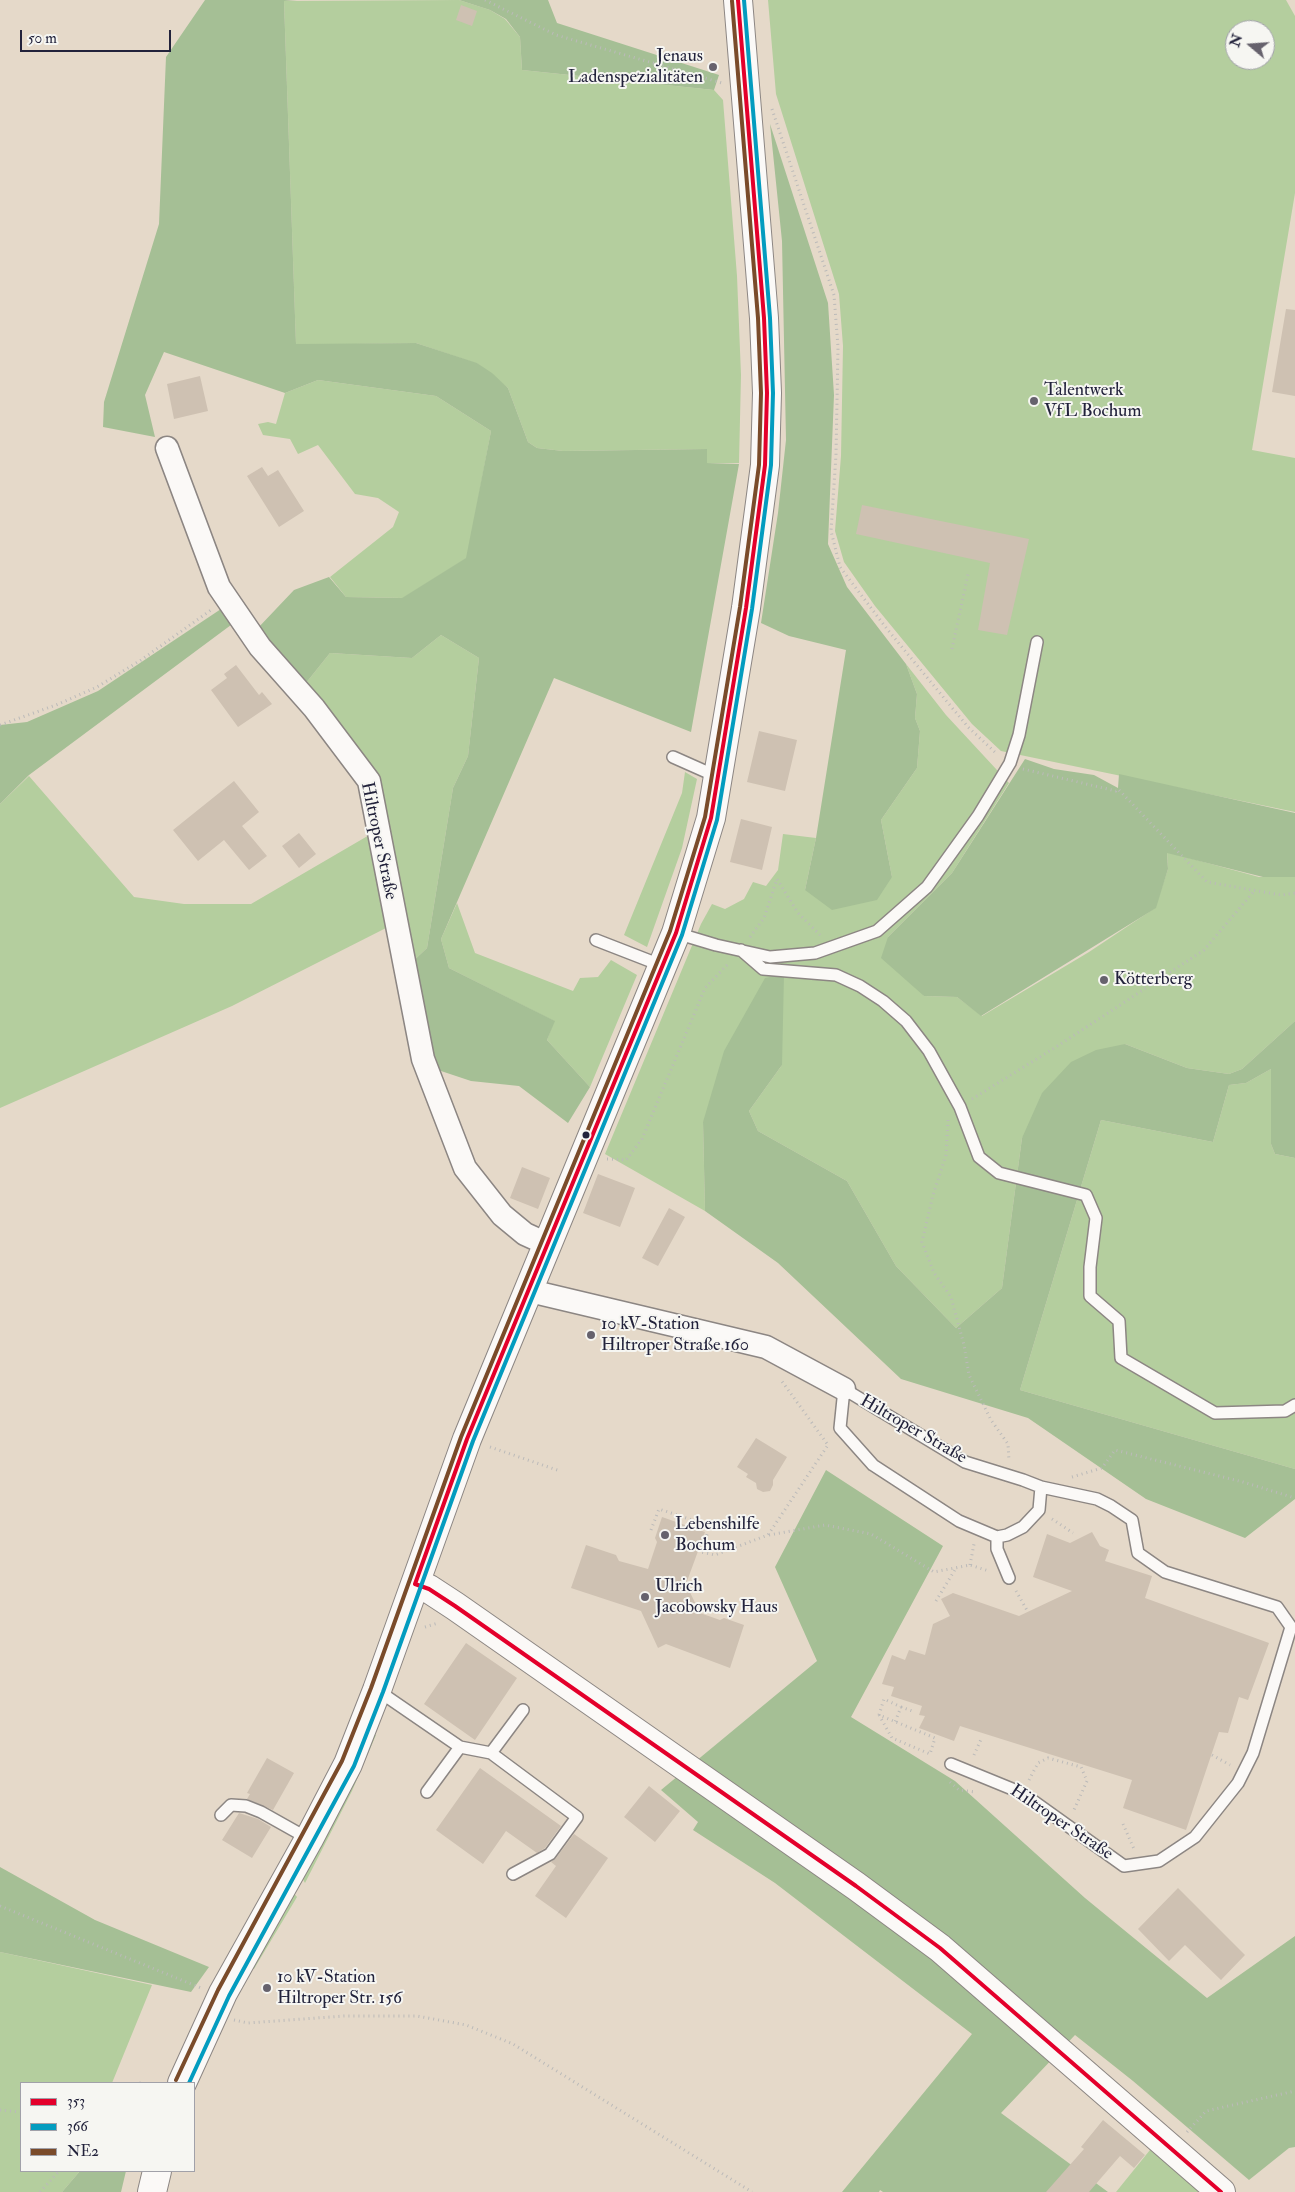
<!DOCTYPE html>
<meta charset="utf-8">
<style>
body{margin:0}
#map{position:relative;width:1295px;height:2192px;overflow:hidden;background:#e5d9c9;font-family:"IM FELL Double Pica",serif}
canvas{display:block}
.legend{position:absolute;left:20px;top:2082px;width:175px;height:90px;box-sizing:border-box;background:#f6f6f2;border:1px solid #a1a1a9;margin:0;padding:6px 9px;list-style:none;font-size:15px;color:#22223b}
.legend li{display:flex;align-items:center;gap:10px;height:25px}
.legend b{width:25px;border:1px solid #a1a1a9}
.north{position:absolute;left:1225px;top:20px;width:50px;height:50px;box-sizing:border-box;background:#f6f6f2;border:1px solid #a1a1a9;border-radius:50%;rotate:288deg;font-size:14px;font-weight:700;line-height:20px;text-align:center;color:#22223b}
.north::after{content:'';display:block;margin:auto;width:18px;height:22px;background:#66626d;clip-path:polygon(50% 0,100% 100%,50% 72%,0 100%)}
.scale{position:absolute;left:20px;top:30px;width:151px;height:22px;box-sizing:border-box;border:2px solid #22223b;border-top:0;padding-left:6px;font-size:15px;line-height:18px;white-space:nowrap;color:#22223b;-webkit-text-stroke:4px #f6f6f2;paint-order:stroke}
</style>
<div id="map">
<canvas width="1295" height="2192"></canvas>
<ul class="legend">
<li><b style="height:6px;background:#e4002b"></b>353</li>
<li><b style="height:6px;background:#039cbf"></b>366</li>
<li><b style="height:6px;background:#7a4b2a"></b>NE2</li>
</ul>
<div class="north">N</div>
<div class="scale">50 m</div>
</div>
<script>
const context = document.querySelector('canvas').getContext('2d');
context.lineJoin = 'round';
function fillPath(path, color) {
  context.fillStyle = color;
  context.fill(path, 'evenodd');
}
function toPath(rows) {
  const path = new Path2D();
  for (const r of rows) {
    path.moveTo(r[0], r[1]);
    for (let i = 2; i < r.length; i += 2) path.lineTo(r[i], r[i + 1]);
  }
  return path;
}
function strokePath(path, color, width, dash) {
  context.strokeStyle = color;
  context.lineWidth = width;
  context.lineCap = dash ? 'butt' : 'round';
  context.setLineDash(dash || []);
  context.stroke(path);
}
function write(font, color, halo, rows, align = 'center') {
  context.font = font + ' "IM FELL Double Pica",serif';
  context.lineWidth = 4;
  context.setLineDash([]);
  context.textBaseline = 'middle';
  context.strokeStyle = halo;
  context.fillStyle = color;
  for (const [text, x, y, turn = 0] of rows) {
    context.save();
    context.translate(x, y);
    context.rotate((+turn || 0) * Math.PI / 180);
    context.textAlign = isNaN(turn) ? turn : align;
    if (halo) context.strokeText(text, 0, 0);
    context.fillText(text, 0, 0);
    context.restore();
  }
}
fillPath(toPath([
 [459,0,490,10,505,19,520,37,522,70,714,90,723,100,737,276,741,375,739,463,707,463,706,449,563,451,537,448,528,442,508,388,478,364,416,343,296,345,284,1],
 [768,0,1286,0,1295,16,1295,193,1252,450,1295,458,1295,812,1001,751,972,724,875,606,844,562,835,531,841,456,843,346,839,294,776,94],
 [1235,30,1265,30,1265,60,1235,60],
 [318,380,436,396,491,431,467,558,403,598,346,597,330,577,393,527,399,512,378,498,355,494,318,445,298,454,290,439,263,435,258,424,268,422,276,424,285,393],
 [441,635,479,658,468,756,453,788,427,948,410,964,388,927,232,1006,0,1108,0,804,29,776,134,897,184,904,251,904,371,834,363,784,306,683,330,653,412,658],
 [906,664,946,715,1009,783,952,873,888,937,924,996,957,997,982,1016,1089,952,1155,908,1168,869,1167,852,1259,877,1295,877,1295,1021,1242,1069,1229,1074,1187,1068,1125,1044,1022,1138,1002,1288,956,1328,896,1266,847,1181,758,1131,749,1111,782,1065,703,1122,705,1211,605,1154,701,924,712,904,725,909,744,899,753,882,766,886,778,870,783,834,816,838,805,890,892,877,881,820,917,768,920,731,915,718,917,694],
 [685,772,697,779,682,848,647,947,624,935,682,793],
 [457,903,475,953,573,991,580,978,598,977,611,960,637,975,590,1087,547,1040,554,1021,449,968,441,939],
 [1271,1069,1271,1144,1275,1154,1295,1158,1295,1469,1020,1390,1101,1120,1213,1142,1229,1085,1246,1083],
 [372,1733,376,1735,352,1791,305,1883,301,1876],
 [292,1891,297,1897,254,1969,250,1967],
 [0,1952,152,1985,112,2083,21,2083,21,2171,80,2171,62,2192,0,2192],
 [1154,2145,1208,2192,1116,2192]
]), '#b4ce9e');
fillPath(toPath([
 [205,0,297,0,284,1,296,344,416,343,477,363,492,373,508,388,528,442,537,448,563,451,707,449,707,463,739,464,691,732,554,678,441,939,449,968,555,1021,547,1040,590,1087,568,1123,519,1086,471,1081,429,1067,410,964,427,948,453,788,468,756,479,658,441,635,412,658,330,653,306,683,257,629,294,590,329,577,346,597,402,598,466,558,491,431,436,396,318,380,285,393,164,352,145,395,155,437,103,427,104,402,159,224,166,57],
 [459,0,548,0,557,23,719,75,714,90,522,70,520,37,506,19,490,10],
 [770,124,828,303,834,395,828,544,847,587,906,664,917,694,915,718,920,731,917,768,881,820,892,877,877,900,832,910,805,890,816,838,846,650,789,636,761,623,778,513,786,440,782,241],
 [221,609,235,622,29,775,0,804,0,725,27,722,98,691],
 [1025,759,1054,769,1094,775,1118,788,1119,774,1295,813,1295,877,1263,877,1167,853,1168,869,1156,908,981,1016,957,997,924,996,881,958,888,937,952,873],
 [784,974,782,1065,749,1111,758,1131,847,1181,896,1266,956,1328,1002,1288,1022,1138,1042,1093,1071,1062,1096,1050,1125,1044,1187,1068,1229,1074,1242,1069,1295,1021,1295,1158,1275,1154,1271,1144,1271,1069,1246,1083,1229,1085,1213,1142,1101,1120,1020,1390,1295,1469,1295,1499,1245,1538,1146,1499,1028,1418,901,1379,778,1263,705,1211,703,1122,724,1051,765,978],
 [826,1470,943,1546,851,1717,955,1781,1085,1898,1207,1998,1295,1936,1295,2147,1289,2148,1249,2180,1133,2081,1075,2035,1001,2113,1108,2192,883,2192,880,2190,879,2192,842,2192,972,2034,775,1883,693,1830,698,1822,661,1790,817,1661,775,1567],
 [0,1867,95,1920,209,1967,191,1992,0,1952],
 [80,2171,126,2171,121,2192,62,2192]
]), '#a5bf95');
fillPath(toPath([
 [461,5,477,11,472,26,456,20],
 [1286,309,1295,310,1295,396,1272,392],
 [200,376,208,411,174,419,167,384],
 [262,467,268,476,278,470,304,511,279,527,247,476],
 [862,505,1029,539,1007,635,978,630,990,563,856,534],
 [236,665,259,695,262,692,272,704,238,727,211,690,227,678,224,674],
 [759,731,797,740,785,791,747,782],
 [234,781,259,812,242,826,267,856,249,870,224,840,198,861,173,830],
 [741,819,772,827,762,870,730,862],
 [299,833,316,854,299,868,282,846],
 [522,1167,550,1178,538,1209,510,1198],
 [598,1174,635,1188,620,1227,583,1213],
 [669,1208,685,1217,658,1266,642,1258],
 [756,1438,787,1457,773,1480,773,1485,770,1491,763,1492,757,1489,756,1483,746,1477,748,1474,737,1467],
 [662,1517,705,1532,686,1584,700,1613,720,1620,724,1618,744,1625,730,1668,666,1644,658,1648,641,1611,571,1588,586,1545,616,1555,619,1561,648,1569,657,1542,655,1538],
 [1092,1532,1100,1546,1109,1550,1105,1561,1152,1576,1145,1598,1269,1643,1248,1700,1239,1697,1228,1733,1219,1732,1186,1830,1123,1808,1132,1780,960,1726,954,1741,919,1728,925,1716,919,1715,922,1706,891,1696,894,1687,882,1684,892,1655,905,1660,909,1650,925,1655,933,1624,950,1616,941,1599,953,1593,1019,1616,1072,1591,1033,1577,1047,1534,1070,1543],
 [466,1643,517,1678,475,1740,424,1704],
 [267,1758,294,1773,273,1810,247,1799,250,1794,247,1793],
 [480,1768,561,1826,545,1848,537,1853,506,1831,483,1864,436,1830],
 [649,1786,680,1811,655,1842,624,1817],
 [239,1813,258,1819,271,1827,252,1858,222,1840],
 [574,1834,608,1858,566,1918,535,1896,556,1866,551,1862,556,1858],
 [1178,1888,1245,1955,1221,1980,1185,1945,1169,1961,1138,1929],
 [1103,2120,1145,2155,1134,2168,1120,2156,1089,2192,1046,2192,1084,2149,1081,2147]
]), '#cec1b2');
const service = toPath([
 [673,757,718,777],
 [676,933,716,945,770,957,815,953,877,931,927,887,978,816,1010,763,1019,735,1037,642],
 [596,940,663,966],
 [741,950,763,969,836,975,860,986,883,1001,906,1021,929,1051,960,1107,979,1157,999,1173,1086,1195,1096,1218,1090,1267,1090,1296,1119,1321,1121,1358,1215,1413,1285,1411,1295,1405],
 [997,1537,997,1549,1009,1578],
 [377,1690,460,1747,491,1753,577,1817,550,1854,513,1874],
 [491,1753,523,1710],
 [951,1764,1022,1793,1124,1866,1159,1861,1195,1837,1238,1783,1253,1753,1291,1627,1277,1607,1165,1572,1138,1553,1132,1520,1111,1506,1097,1499,1041,1487,1023,1480,965,1462,844,1389,840,1428,873,1465,959,1521,997,1537,1007,1535,1023,1527,1039,1510,1041,1487],
 [427,1792,460,1747],
 [221,1815,231,1805,246,1806,261,1812,309,1839]
]);
const minor = toPath([
 [167,448,219,587,260,647,314,708,369,781,423,1059,465,1168,502,1215,525,1234,547,1244],
 [530,1291,766,1347,844,1389]
]);
const tertiary = toPath([
 [415,1584,429,1589,455,1606,856,1886,940,1948,1221,2192],
 [182,2083,223,1993,309,1839,348,1764,377,1690,467,1439,676,933,711,818,746,608,765,465,767,393,764,318,738,0],
 [152,2192,157,2171]
]);
strokePath(service, '#8c8683', 14);
strokePath(minor, '#8c8683', 25);
strokePath(tertiary, '#8c8683', 30);
strokePath(toPath([
 [485,0,556,35,722,83],
 [772,109,834,295,838,347,836,455,831,531,840,567,887,629,968,727,997,754],
 [952,649,968,574],
 [0,725,56,705,97,687,141,660,211,610],
 [1023,769,1116,791,1118,789,1207,882,1281,895,1295,893],
 [750,937,764,918,777,879,798,913,820,935],
 [972,1099,1056,1047,1204,950,1255,890],
 [948,1120,946,1155,933,1195,922,1242,934,1273,951,1297,964,1345,969,1375,991,1420,1008,1444,1009,1461],
 [607,1159,626,1160,642,1139,705,988,729,963],
 [490,1447,560,1471],
 [1072,1477,1102,1468,1115,1450,1243,1482,1295,1498],
 [1052,1519,1073,1533],
 [651,1530,659,1509,710,1526,701,1552,715,1555,768,1535,828,1445,781,1380],
 [769,1535,825,1525,871,1534,934,1572,970,1565,989,1571],
 [970,1565,974,1544],
 [1016,1591,1028,1612],
 [936,1601,956,1568],
 [425,1627,438,1623],
 [901,1707,915,1712],
 [879,1715,892,1738,930,1754,935,1738,879,1715,884,1699,901,1707,895,1722],
 [974,1755,982,1737],
 [1212,1755,1230,1765],
 [1029,1780,1038,1763,1048,1758,1081,1767,1087,1781,1073,1812],
 [950,1782,959,1790,975,1792],
 [1123,1824,1134,1849],
 [0,1906,201,1988],
 [234,2020,248,2023,344,2016,417,2016,466,2025,513,2044,752,2192],
 [140,2083,142,2082],
 [0,2110,21,2112],
 [1187,2132,1206,2111,1295,2091],
 [40,2192,59,2171]
]), '#bbbab9', 3, [1, 4]);
strokePath(service, '#fbf9f7', 11);
strokePath(minor, '#fbf9f7', 22);
strokePath(tertiary, '#fbf9f7', 28);
strokePath(toPath([
 [415,1584,467,1439,676,933,711,818,746,608,765,465,767,393,764,318,738,0],
 [415,1584,429,1589,455,1606,856,1886,940,1948,1221,2192]
]), '#e4002b', 4);
strokePath(toPath([
 [189,2083,229,1996,354,1766,383,1692,473,1441,682,935,717,820,752,609,771,465,773,393,770,318,744,0]
]), '#039cbf', 4);
strokePath(toPath([
 [176,2080,218,1990,342,1761,371,1688,461,1437,670,931,705,817,740,607,759,465,761,393,758,318,732,1]
]), '#7a4b2a', 4);
for (const [x, y, r, color] of [
 [713,67,5,"#66626d"],
 [1034,401,5,"#66626d"],
 [1104,980,5,"#66626d"],
 [586,1135,4.5,"#22223b"],
 [591,1335,5,"#66626d"],
 [665,1535,5,"#66626d"],
 [645,1597,5,"#66626d"],
 [267,1988,5,"#66626d"]
]) {
  const dot = new Path2D();
  dot.arc(x, y, r, 0, 2 * Math.PI);
  context.fillStyle = color;
  context.fill(dot);
  strokePath(dot, '#f6f6f2', 2);
}
write('18px', '#22223b', '#f6f6f2', [
 ["Jenaus",703,57,"right"],
 ["Ladenspezialitäten",703,78,"right"],
 ["Talentwerk",1044,391],
 ["VfL Bochum",1044,412],
 ["Kötterberg",1114,980],
 ["10 kV-Station",601,1325],
 ["Hiltroper Straße 160",601,1346],
 ["Lebenshilfe",675,1525],
 ["Bochum",675,1546],
 ["Ulrich",655,1587],
 ["Jacobowsky Haus",655,1608],
 ["10 kV-Station",277,1978],
 ["Hiltroper Str. 156",277,1999]
], 'left');
write('18px', '#22223b', '#f6f6f2', [
 ["Hiltroper Straße",378,841,78],
 ["Hiltroper Straße",913,1430,30],
 ["Hiltroper Straße",1061,1823,34]
]);
</script>
